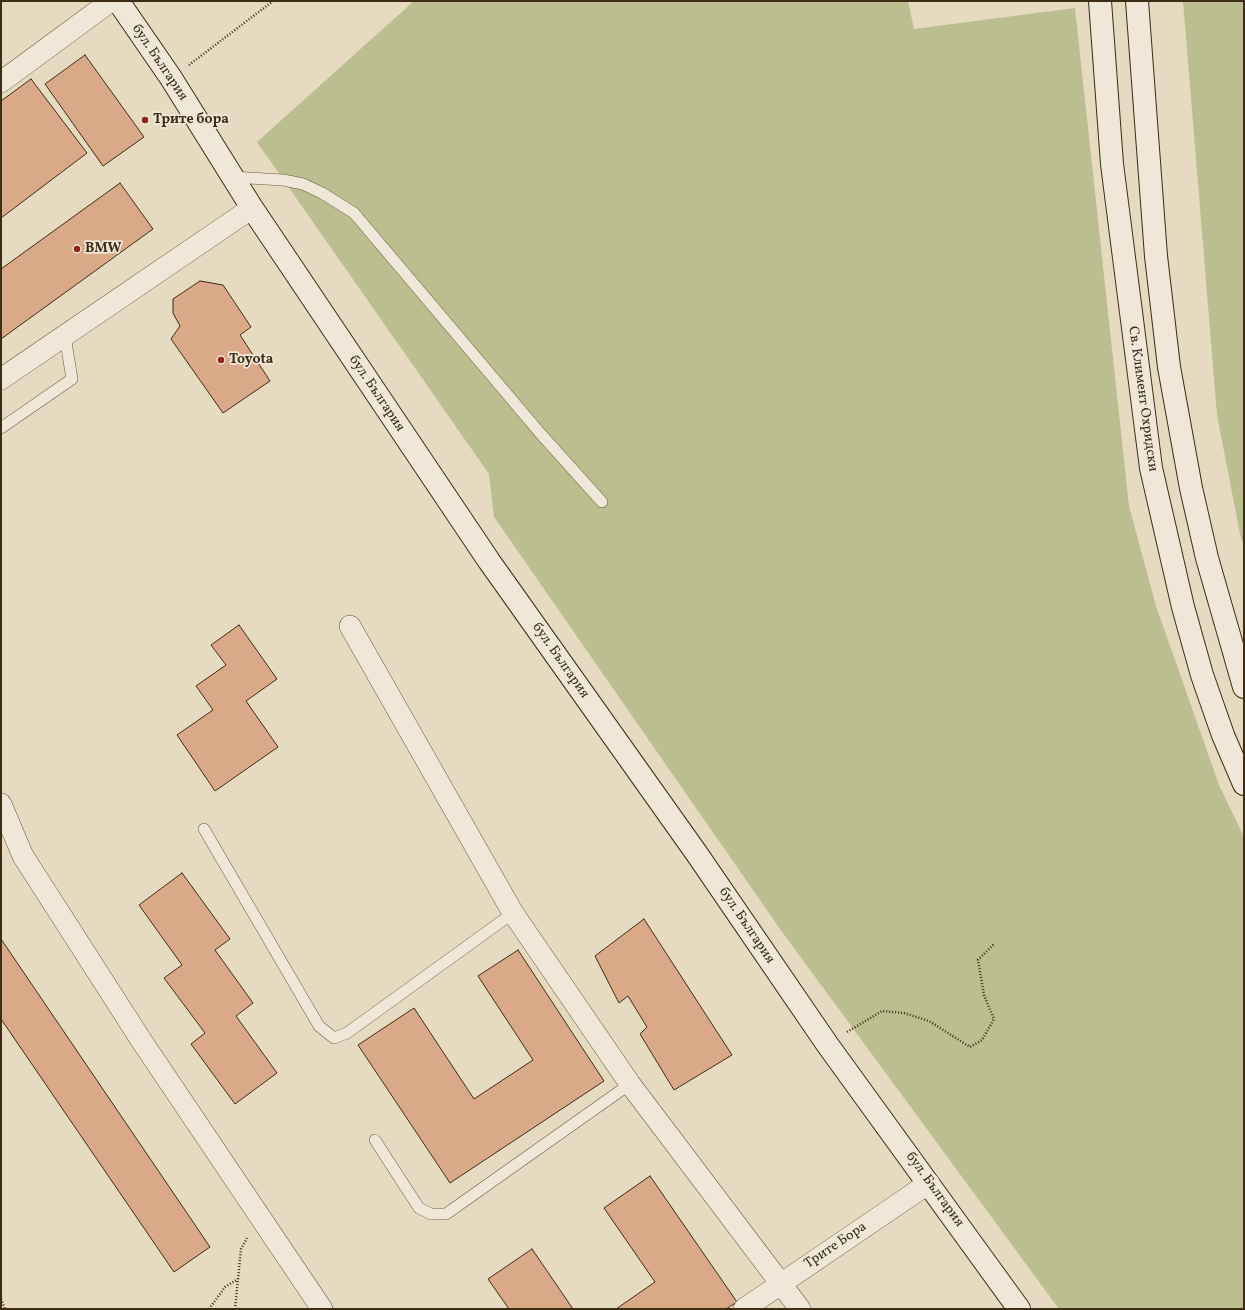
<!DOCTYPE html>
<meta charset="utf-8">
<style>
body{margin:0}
#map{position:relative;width:1245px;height:1310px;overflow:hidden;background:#e6dac1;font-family:Vollkorn,serif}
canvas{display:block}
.frame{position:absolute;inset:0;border:2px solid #3d2d15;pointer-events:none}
</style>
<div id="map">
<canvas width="1245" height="1310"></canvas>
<div class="frame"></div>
</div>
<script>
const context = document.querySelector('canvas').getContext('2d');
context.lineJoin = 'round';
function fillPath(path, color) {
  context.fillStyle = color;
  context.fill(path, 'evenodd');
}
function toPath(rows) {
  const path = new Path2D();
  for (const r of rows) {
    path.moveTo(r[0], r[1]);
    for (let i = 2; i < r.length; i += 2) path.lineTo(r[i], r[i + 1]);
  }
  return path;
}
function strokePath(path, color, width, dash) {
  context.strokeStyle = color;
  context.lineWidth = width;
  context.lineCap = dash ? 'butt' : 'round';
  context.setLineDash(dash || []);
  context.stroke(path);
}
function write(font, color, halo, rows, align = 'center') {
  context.font = font + ' Vollkorn,serif';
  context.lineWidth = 3.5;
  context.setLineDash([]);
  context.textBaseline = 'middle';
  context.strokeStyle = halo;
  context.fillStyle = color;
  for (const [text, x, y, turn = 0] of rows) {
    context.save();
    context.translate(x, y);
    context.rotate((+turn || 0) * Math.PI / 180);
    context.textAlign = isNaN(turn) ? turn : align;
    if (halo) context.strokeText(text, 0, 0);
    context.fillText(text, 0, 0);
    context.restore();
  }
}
fillPath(toPath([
 [414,1,908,1,914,29,1075,8,1129,506,1156,606,1219,785,1244,837,1244,1309,1059,1309,780,929,494,517,489,474,257,142],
 [1183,1,1244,1,1244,547,1240,534,1217,415]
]), '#bbbe8e');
const building = toPath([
 [85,55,144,137,103,166,45,84,85,55],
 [31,79,87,153,1,218,1,101,31,79],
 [120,183,153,229,1,339,1,269,120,183],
 [200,281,223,285,251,327,240,335,270,381,223,413,171,339,180,326,173,313,173,299,200,281],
 [239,625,277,679,246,701,278,747,215,791,177,735,213,710,196,686,226,665,211,645,239,625],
 [182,873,230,939,215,950,253,1003,236,1016,277,1073,235,1104,191,1044,205,1033,164,978,182,965,139,905,182,873],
 [644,919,732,1055,674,1090,640,1034,647,1027,628,996,619,1003,595,956,644,919],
 [1,939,210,1247,174,1272,1,1019,1,939],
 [518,950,604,1081,450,1183,358,1045,414,1008,474,1099,533,1060,478,976,518,950],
 [650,1176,737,1302,726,1309,616,1309,655,1282,604,1208,650,1176],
 [532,1249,573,1309,509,1309,488,1279,532,1249]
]);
fillPath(building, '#daa987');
strokePath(building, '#3d2d15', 1);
const lane = toPath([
 [232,177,283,180,303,184,322,193,354,213,540,433,602,502],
 [1,428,72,379,65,336],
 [204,829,319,1026,334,1038,347,1033,513,913],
 [375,1140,419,1208,431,1214,446,1214,630,1084]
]);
const street = toPath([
 [1,82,111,1],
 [1,379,252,208],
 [350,626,513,913,630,1084,800,1309],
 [1,804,23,856,141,1040,322,1309],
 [744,1309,929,1183]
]);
const secondary = toPath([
 [118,1,171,78,252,208,489,561,697,854,827,1044,1019,1309],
 [1100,1,1112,164,1151,468,1183,607,1202,675,1223,735,1244,784],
 [1137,1,1156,256,1169,367,1191,488,1207,558,1244,687]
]);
strokePath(lane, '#675840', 12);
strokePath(street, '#675840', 22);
strokePath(secondary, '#3d2d15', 24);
strokePath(toPath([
 [189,65,273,1],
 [847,1032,882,1011,904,1013,929,1021,970,1047,982,1040,994,1019,984,995,978,960,994,944],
 [1,1299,5,1309],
 [209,1309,225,1287,238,1279],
 [235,1309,241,1249,247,1238]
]), '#3d2d15', 2.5, [1, 2]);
strokePath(lane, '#efe7d7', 11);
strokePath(street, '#efe7d7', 21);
strokePath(secondary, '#efe7d7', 22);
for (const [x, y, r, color] of [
 [145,120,4,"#8f2418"],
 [77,249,4,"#8f2418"],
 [221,360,4,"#8f2418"]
]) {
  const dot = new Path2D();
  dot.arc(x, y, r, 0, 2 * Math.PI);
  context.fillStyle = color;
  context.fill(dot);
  strokePath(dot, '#efe7d7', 1.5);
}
write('14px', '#3d2d15', '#efe7d7', [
 ["бул. България",159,63,56],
 ["бул. България",376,394,56],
 ["Св. Климент Охридски",1142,399,82],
 ["бул. България",560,661,55],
 ["бул. България",746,926,56],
 ["бул. България",934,1190,54],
 ["Трите Бора",836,1246,-34]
]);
write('bold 14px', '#3d2d15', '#efe7d7', [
 ["Трите бора",153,120],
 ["BMW",85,249],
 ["Toyota",229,360]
], 'left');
</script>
